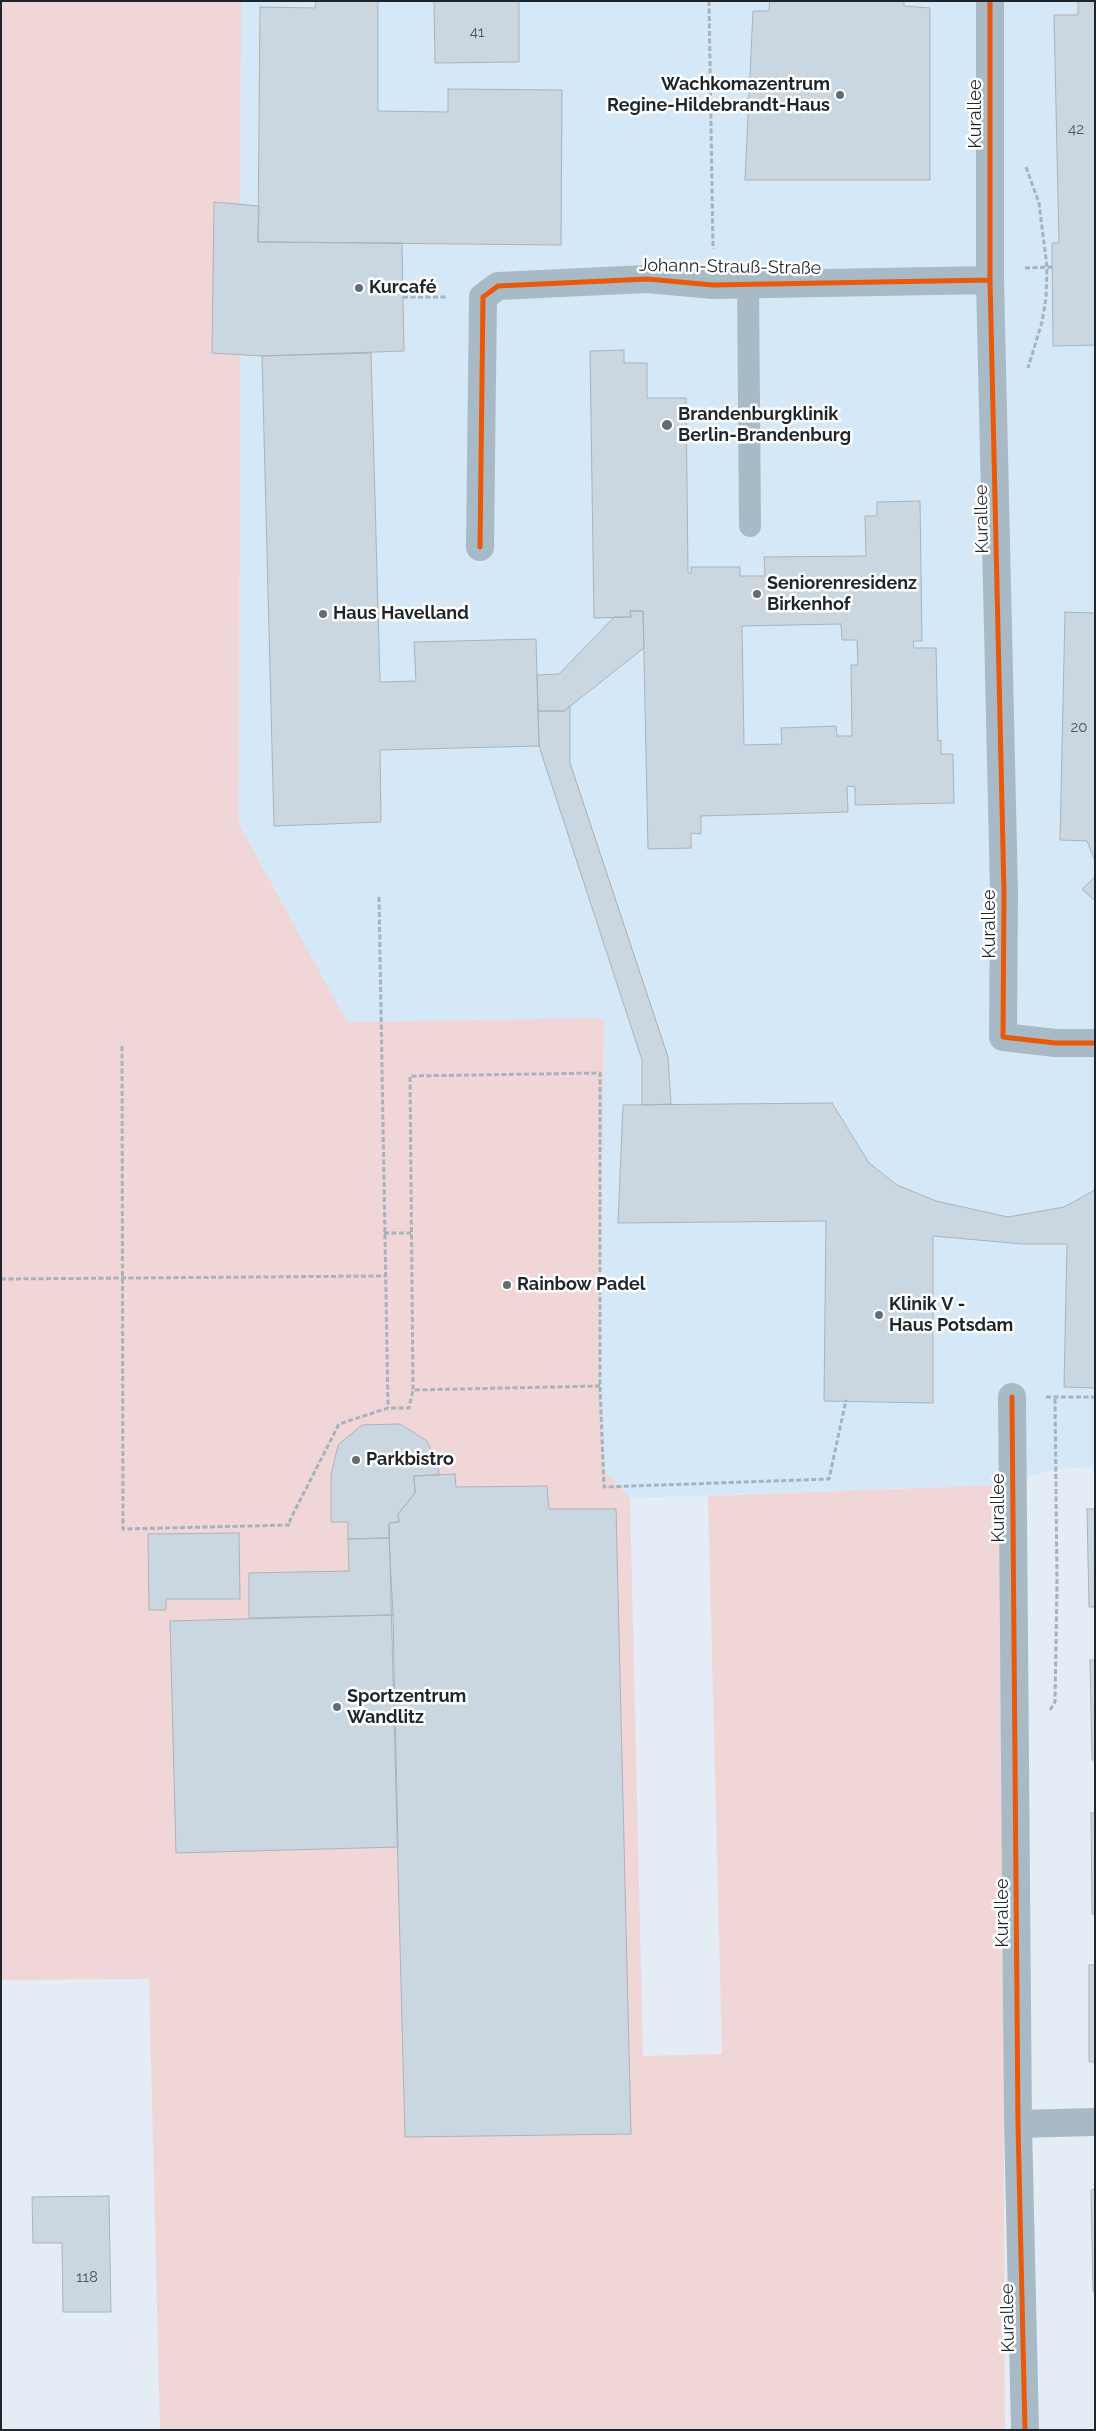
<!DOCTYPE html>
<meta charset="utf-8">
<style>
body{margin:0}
#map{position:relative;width:1096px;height:2431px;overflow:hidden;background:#e4edf5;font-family:Raleway,sans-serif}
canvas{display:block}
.frame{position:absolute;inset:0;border:2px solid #1e262c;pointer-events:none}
</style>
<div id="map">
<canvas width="1096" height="2431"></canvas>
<div class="frame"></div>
</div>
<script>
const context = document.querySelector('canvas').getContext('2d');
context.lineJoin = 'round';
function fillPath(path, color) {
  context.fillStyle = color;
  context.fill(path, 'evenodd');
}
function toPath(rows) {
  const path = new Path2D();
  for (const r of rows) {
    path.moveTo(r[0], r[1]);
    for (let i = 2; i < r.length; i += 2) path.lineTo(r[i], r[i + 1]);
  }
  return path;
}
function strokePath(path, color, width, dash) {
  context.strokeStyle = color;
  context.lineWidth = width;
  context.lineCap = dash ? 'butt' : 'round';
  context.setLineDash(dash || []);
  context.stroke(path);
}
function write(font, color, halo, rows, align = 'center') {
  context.font = font + ' Raleway,sans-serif';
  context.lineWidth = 5;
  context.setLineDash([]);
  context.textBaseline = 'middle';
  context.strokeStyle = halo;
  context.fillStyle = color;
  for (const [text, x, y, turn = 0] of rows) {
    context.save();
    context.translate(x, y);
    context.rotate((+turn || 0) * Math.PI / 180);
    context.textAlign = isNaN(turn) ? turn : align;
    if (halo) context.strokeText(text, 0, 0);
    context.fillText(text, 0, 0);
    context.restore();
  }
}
fillPath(toPath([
 [241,1,1095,1,1095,1467,1056,1469,1001,1485,630,1498,603,1469,600,1386,604,1018,347,1023,239,824]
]), '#d4e8f7');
fillPath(toPath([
 [1,1,241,1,239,824,347,1022,604,1018,600,1386,603,1469,630,1498,643,2056,722,2054,708,1496,1001,1485,1005,2430,160,2430,149,1979,1,1980]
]), '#f0d6d7');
const building = toPath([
 [316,1,378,1,378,111,448,112,448,89,562,90,561,245,258,242,260,7,315,8,316,1],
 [434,1,519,1,519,62,435,63,434,1],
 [770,1,904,1,904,6,930,8,930,180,745,180,753,11,769,11,770,1],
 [1078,1,1095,1,1095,345,1053,346,1052,243,1059,243,1054,15,1078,15,1078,1],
 [214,202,259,206,258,242,402,243,404,351,262,356,212,353,214,202],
 [624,350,624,363,647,363,647,398,686,398,688,573,691,573,691,567,740,567,740,576,765,576,764,557,866,556,865,516,877,516,877,502,920,501,922,641,913,641,914,648,936,648,938,741,941,740,941,754,953,754,954,803,855,805,855,787,847,786,848,812,701,816,701,834,691,833,691,848,648,849,643,611,630,611,631,617,594,618,590,351,624,350],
 [841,624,842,640,857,640,858,665,851,665,852,736,837,736,836,726,781,728,782,744,744,745,742,626,841,624],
 [371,353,380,682,416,681,414,642,536,639,539,746,380,750,381,822,274,826,262,356,371,353],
 [630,611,643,611,644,648,564,711,538,711,537,675,559,674,614,617,631,617,630,611],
 [1065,612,1095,613,1095,861,1087,841,1060,840,1065,612],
 [570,706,570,763,668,1057,671,1104,642,1105,642,1060,539,746,538,711,564,711,570,706],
 [1095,877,1095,901,1082,889,1095,877],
 [832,1103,869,1163,897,1185,936,1201,1008,1217,1064,1207,1095,1190,1095,1388,1064,1387,1067,1244,1023,1244,933,1236,933,1403,824,1401,826,1221,618,1223,623,1105,832,1103],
 [400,1424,427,1441,438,1463,439,1475,414,1476,415,1493,398,1514,399,1522,389,1523,389,1538,348,1539,348,1522,331,1522,331,1475,338,1445,362,1425,400,1424],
 [455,1474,456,1487,547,1486,549,1509,616,1509,631,2134,405,2137,389,1523,399,1522,398,1514,415,1493,414,1476,455,1474],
 [1087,1509,1095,1509,1095,1607,1089,1607,1087,1509],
 [239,1533,240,1599,166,1599,166,1610,149,1610,148,1534,239,1533],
 [389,1538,393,1615,249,1618,249,1573,349,1571,348,1539,389,1538],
 [393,1615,398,1847,176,1853,170,1621,393,1615],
 [1090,1660,1095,1660,1095,1760,1092,1760,1090,1660],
 [1091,1813,1095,1813,1095,1914,1092,1914,1091,1813],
 [1089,1965,1095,1965,1095,2062,1089,2062,1089,1965],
 [1095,2189,1095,2291,1093,2291,1091,2190,1095,2189],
 [109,2196,111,2312,63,2312,62,2243,33,2243,32,2197,109,2196]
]);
fillPath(building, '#cad7e1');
strokePath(building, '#abb3ba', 1);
strokePath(toPath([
 [709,1,713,249],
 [1026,167,1039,203,1047,267,1046,298,1042,322,1028,368],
 [1025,268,1052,267],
 [403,297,447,297],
 [379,897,388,1408],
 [122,1046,123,1529,290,1525,290,1520,339,1424,388,1408,409,1408,413,1390],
 [384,1233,411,1233],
 [1,1279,385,1276],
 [600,1386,413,1390,410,1076,600,1073,600,1386,604,1487,829,1479,846,1400],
 [1046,1397,1095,1397],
 [1050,1710,1055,1702,1057,1584,1055,1397]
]), '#a6b3bd', 3, [5, 2.5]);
strokePath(toPath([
 [748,284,750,526]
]), '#a9bac7', 22);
strokePath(toPath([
 [990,1,990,280,1004,893,1003,1037,1055,1043,1095,1043],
 [480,547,483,297,498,286,647,279,713,285,990,280],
 [1012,1397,1018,2124,1025,2430],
 [1018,2124,1095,2122]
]), '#a9bac7', 28);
strokePath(toPath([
 [990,1,990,280,1004,893,1003,1037,1055,1043,1095,1043],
 [480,547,483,297,498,286,647,279,713,285,990,280],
 [1012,1397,1018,2124,1025,2430]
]), '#e8590c', 5);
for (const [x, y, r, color] of [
 [840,95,5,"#636c72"],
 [359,288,5,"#636c72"],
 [667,425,6,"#636c72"],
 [757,594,5,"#636c72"],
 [323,614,5,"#636c72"],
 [507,1285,5,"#636c72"],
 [879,1315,5,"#636c72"],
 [356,1460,5,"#636c72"],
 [337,1707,5,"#636c72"]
]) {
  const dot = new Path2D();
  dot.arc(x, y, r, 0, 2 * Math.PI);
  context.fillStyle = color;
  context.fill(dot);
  strokePath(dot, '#fff', 2);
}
write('15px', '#4b545b', null, [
 ["41",477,32],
 ["42",1076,129],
 ["20",1079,727],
 ["118",87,2277]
]);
write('bold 18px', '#1e262c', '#fff', [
 ["Wachkomazentrum",830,85,"right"],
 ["Regine-Hildebrandt-Haus",830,106,"right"],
 ["Kurcafé",369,288],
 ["Brandenburgklinik",678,415],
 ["Berlin-Brandenburg",678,436],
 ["Seniorenresidenz",767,584],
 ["Birkenhof",767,605],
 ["Haus Havelland",333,614],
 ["Rainbow Padel",517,1285],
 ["Klinik V -",889,1305],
 ["Haus Potsdam",889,1326],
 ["Parkbistro",366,1460],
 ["Sportzentrum",347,1697],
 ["Wandlitz",347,1718]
], 'left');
write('18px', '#1e262c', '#fff', [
 ["Kurallee",976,114,-90],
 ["Johann-Strauß-Straße",730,267,1],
 ["Kurallee",982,519,-91],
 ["Kurallee",990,924,-90],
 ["Kurallee",999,1508,-90],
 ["Kurallee",1003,1913,-90],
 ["Kurallee",1008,2318,-91]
]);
</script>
